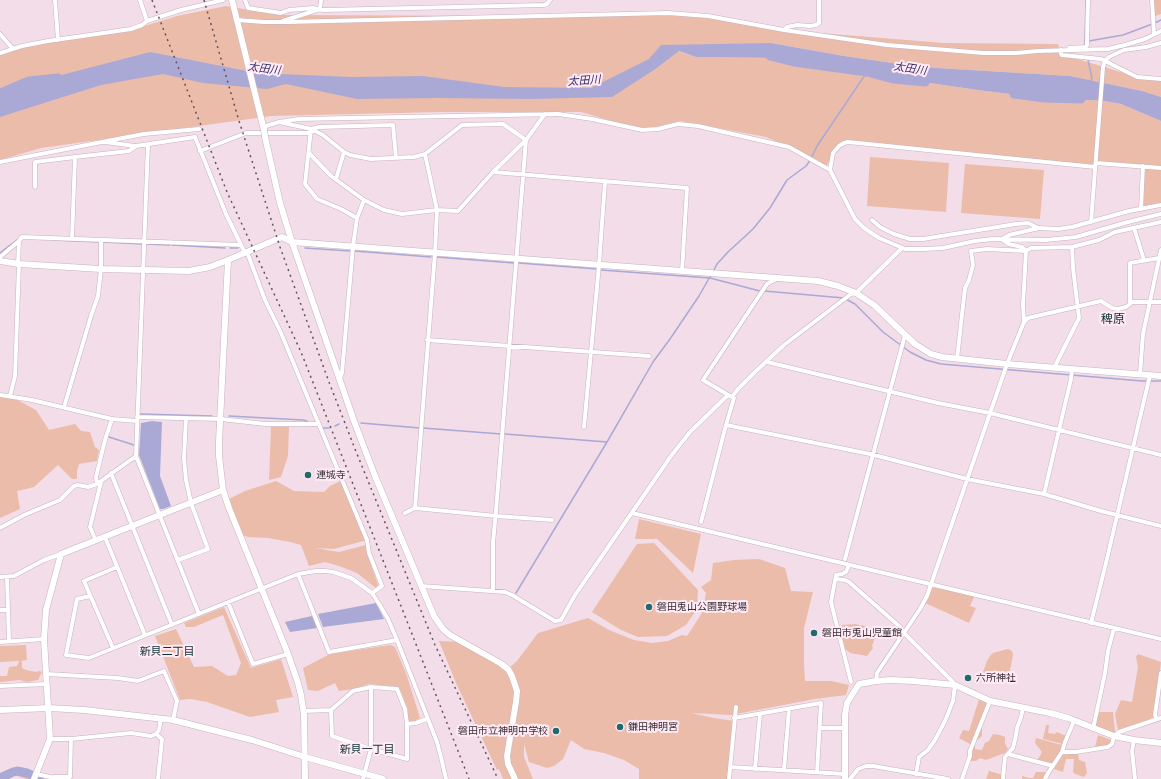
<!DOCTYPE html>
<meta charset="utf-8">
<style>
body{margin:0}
canvas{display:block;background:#f2dde8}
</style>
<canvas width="1161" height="779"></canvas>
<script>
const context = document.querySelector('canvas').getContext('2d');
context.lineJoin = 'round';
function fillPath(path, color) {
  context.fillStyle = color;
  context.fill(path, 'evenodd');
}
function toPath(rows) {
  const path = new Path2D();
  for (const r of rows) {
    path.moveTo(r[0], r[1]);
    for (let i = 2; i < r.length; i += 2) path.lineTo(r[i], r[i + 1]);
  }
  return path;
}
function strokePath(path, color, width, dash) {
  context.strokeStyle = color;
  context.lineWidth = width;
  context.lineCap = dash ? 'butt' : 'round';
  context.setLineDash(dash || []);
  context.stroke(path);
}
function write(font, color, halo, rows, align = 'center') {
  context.font = font + ' Lora,"Noto Sans JP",serif';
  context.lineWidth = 4;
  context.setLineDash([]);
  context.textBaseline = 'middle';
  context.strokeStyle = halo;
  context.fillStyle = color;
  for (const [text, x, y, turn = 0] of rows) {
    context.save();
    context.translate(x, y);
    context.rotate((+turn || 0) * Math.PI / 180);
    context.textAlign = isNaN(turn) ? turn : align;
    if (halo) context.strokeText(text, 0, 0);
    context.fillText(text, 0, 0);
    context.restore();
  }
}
fillPath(toPath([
 [1151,0,1161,0,1161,14,1152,17],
 [226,6,278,15,527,16,692,15,795,31,944,43,1058,44,1061,54,1137,77,1161,80,1161,97,1142,91,1070,76,920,67,844,56,771,43,678,51,696,57,780,58,881,76,985,91,1027,96,1104,101,1121,104,1161,121,1161,203,1141,209,1143,167,1035,161,844,143,825,167,796,150,766,137,680,121,642,130,581,112,441,112,271,116,41,148,0,160,0,54,36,44,125,32,177,16],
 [870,157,949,163,946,212,867,206],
 [965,164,1044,170,1040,219,961,213],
 [0,396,10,396,36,410,49,430,75,424,81,431,90,432,95,447,99,450,97,461,79,464,77,471,77,478,76,479,72,479,58,465,34,487,17,491,20,509,0,518],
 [271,427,289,427,288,456,281,477,269,480],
 [343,480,367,540,334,549,315,548,339,552,366,545,367,553,378,585,376,588,357,573,339,566,325,562,309,566,301,545,290,542,268,538,248,537,240,534,227,500,245,491,276,481,294,491,324,492,330,486],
 [639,519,701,534,693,573,657,539,635,539],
 [654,543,698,590,697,609,686,625,667,636,638,637,621,630,592,612,637,544],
 [759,559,785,568,791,591,813,592,804,628,804,664,805,681,831,681,849,685,846,695,815,699,731,715,691,713,714,718,734,721,736,724,735,733,732,741,729,779,639,779,639,769,624,760,604,753,584,749,571,740,563,759,554,766,547,768,529,762,524,744,524,757,533,779,503,779,499,769,497,770,456,683,439,641,462,642,508,669,517,661,538,633,588,618,609,630,634,640,652,643,668,641,682,635,687,636,702,613,706,593,701,587,711,580,713,563,734,560],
 [930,587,975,595,970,606,976,608,969,623,923,602],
 [224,607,251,668,281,659,293,697,276,700,279,712,250,717,207,702,190,699,180,700,155,636,176,629,194,667,212,666,228,676,236,675,241,663,223,615,194,627,186,627,184,623],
 [855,624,866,626,876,635,872,646,873,648,867,656,850,653,844,648,839,635,842,625],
 [26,645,27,660,21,661,22,662,22,668,26,670,36,672,39,671,42,672,38,680,27,682,20,680,0,682,0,676,7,676,9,667,17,666,19,661,0,662,0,646],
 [390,645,395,647,406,673,420,718,414,722,408,721,408,709,399,687,369,684,353,689,339,691,335,683,318,691,308,690,303,668,330,654],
 [1008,649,1012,651,1013,655,1009,676,1005,679,1000,681,996,682,992,681,990,678,983,672,987,661,990,656,993,653],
 [1138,654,1161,662,1154,717,1140,724,1118,730,1115,714,1121,700,1132,702,1138,667,1136,657],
 [980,696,990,701,982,724,982,736,975,742,975,749,982,750,985,743,989,741,993,734,1000,735,1005,737,1005,743,1008,749,1005,753,986,760,980,758,976,761,969,761,972,745,959,738,963,730,969,731],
 [1099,712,1113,712,1115,732,1113,734,1095,727],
 [1046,725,1049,725,1048,733,1055,734,1057,732,1066,736,1063,744,1043,739],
 [1098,735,1111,740,1110,744,1107,746,1095,747],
 [1036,738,1062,745,1061,751,1051,765,1037,761,1042,752,1035,743],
 [1078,753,1079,760,1085,762,1087,773,1084,777,1075,774,1073,772,1074,759,1066,759,1063,772,1054,769,1063,755],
 [17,771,24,773,30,778,26,779,15,775,9,779,0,779,5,773],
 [989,771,1004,775,1002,779,986,779],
 [1036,772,1047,772,1043,779,1022,779,1022,776,1029,778,1033,778]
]), '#ecbcaa');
fillPath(toPath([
 [771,43,844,56,920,67,1070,76,1142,91,1161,97,1161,121,1121,104,1104,101,1027,96,985,91,881,76,780,58,696,57,679,51,654,70,612,97,531,99,438,98,357,99,286,84,267,89,203,83,163,74,101,85,0,117,0,91,150,52,257,73,351,77,423,76,504,87,591,88,649,59,661,45],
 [152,421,162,422,160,476,171,506,163,509,160,509,139,455,141,423],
 [376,603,384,619,323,627,318,614],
 [312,616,317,628,290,632,285,622]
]), '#aaa9d5');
strokePath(toPath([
 [1089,41,1123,35,1155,23,1161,20],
 [1085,44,1086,0],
 [1088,60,1092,78,1091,81],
 [53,240,101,242],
 [103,242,143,244],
 [145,244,170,245],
 [172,245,225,248],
 [230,248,238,248],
 [305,248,350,251],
 [354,251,431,257],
 [0,253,17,240],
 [436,257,514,263],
 [519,263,597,269],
 [601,270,710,278,760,291],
 [713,272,717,264,728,252,753,229,770,208,787,180,806,166,811,159,817,146,867,72],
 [764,291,844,298,855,304,883,332,910,352,926,360,941,364,1142,381,1161,381],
 [140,414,212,416],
 [229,416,303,420,307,421],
 [361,423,420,428],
 [335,426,339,424],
 [323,428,329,428],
 [423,428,501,434],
 [505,434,607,442],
 [109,437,134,445],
 [516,593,607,442,653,362,670,339,699,296,711,275]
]), '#aaa9d5', 1.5);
strokePath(toPath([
 [770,56,794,62,867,72,893,79,925,82],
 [0,93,29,81,58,78],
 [1014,94,1044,98,1081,99],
 [0,778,13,772,17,771,27,773,40,779]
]), '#aaa9d5', 9);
const street = toPath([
 [55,0,58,40],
 [140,0,147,21],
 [245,0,248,8,281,13,289,10,313,8,324,10,544,5,547,4,550,0],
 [1152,0,1154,34],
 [237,20,264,22,287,22,668,13,708,16,784,30,887,45,983,53,1016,53,1038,51,1108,49,1125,45,1145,39,1161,31],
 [283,21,320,9,321,0],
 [784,30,787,27,797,25,810,26,816,25,819,23,819,0],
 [0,34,13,49],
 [1069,48,1085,47,1087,45,1088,0],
 [1061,50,1061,54,1062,55,1101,59,1137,77,1161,79],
 [0,53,22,46,48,41,131,29,142,25,147,21,181,10,223,0],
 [279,122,311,129,323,135,344,152,350,155,371,159,414,157,425,154,462,125,503,124,526,140,496,511,493,543,493,591],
 [263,127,279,122,299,119,558,114,592,119,642,130,658,129,678,124,698,126,789,147,830,170],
 [105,142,135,146],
 [148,144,136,456,199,614],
 [200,151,246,133,311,133],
 [309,153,331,176,364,200,384,210,402,214,437,210,458,211,493,172,526,140,545,114],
 [0,162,102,142,144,134,199,129],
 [1096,163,1161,168],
 [1095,167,848,142,844,143,839,146,833,153,830,170,855,219,864,228,879,238,905,249,924,249,943,248,975,241,993,239,1046,240,1076,237,1128,222,1161,214],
 [493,172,687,188,682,271],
 [336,179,344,152],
 [35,187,35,162,75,157,129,151,136,146,195,137,226,214,245,253],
 [1141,209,1143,166],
 [357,218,341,209,317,199,305,184,311,129,319,127,393,125,396,158],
 [872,220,880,227,894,234,910,239,923,239,1016,224,1028,223,1038,228],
 [1091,222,1103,67,1105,61,1109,57,1124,50,1146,47,1161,43],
 [1134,228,1144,260],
 [72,239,75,157],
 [247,252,265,300,281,333,367,540,369,553,382,586,372,593],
 [0,257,19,241],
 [18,264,19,241,22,237,241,245],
 [1130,302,1161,302],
 [1024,322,1023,305,1026,251,1022,247,1009,244,1002,239,1009,235,1039,228,1058,229,1072,227,1129,211,1161,205],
 [427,340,649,356],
 [957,359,965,288,969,280,973,265,971,251,987,249,1026,251,1031,248,1072,247,1099,240,1115,232,1161,222],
 [767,362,938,403,990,413,1161,455],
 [1054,368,1079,318,1073,268,1072,247],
 [1140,374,1143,334,1161,250],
 [340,378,342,373,353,246,357,218,364,200],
 [0,395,32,400,112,419,137,421],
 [10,396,15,376,19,264],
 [730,396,703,380,767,284,778,278],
 [64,407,91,316,98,296,101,269,101,240],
 [137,417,221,419,265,424,319,424],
 [726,425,870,454,967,479,1044,494,1101,511,1161,526],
 [584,427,599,265,605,182],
 [111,473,172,625],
 [97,484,96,477,105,440,112,419],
 [1044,494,1071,379,1072,369],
 [415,508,435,253,437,210,425,154],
 [405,513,415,508,496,516,552,520],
 [632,513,1161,639],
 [701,522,726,425,734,398,732,397,737,390,756,371,784,345,851,294,856,293,902,248],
 [0,528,24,515,60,500,74,486,78,485,88,487,97,484,136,456],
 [105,537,145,635],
 [96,541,90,527,101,482],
 [845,559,905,335],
 [178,560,208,549,191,503,186,480,184,458,186,418],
 [849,565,846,572,842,574,836,575,831,602,851,682],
 [298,574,329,652,397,640],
 [0,577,14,576,44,560,61,554],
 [7,577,9,641],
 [836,579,845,580,849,582,899,626,904,633,953,682,955,685,953,701,945,721,935,740,928,750,919,757,916,774],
 [421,586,505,592,512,595,555,621,561,620,575,595,671,456,690,432,728,395],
 [90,596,77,599,66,655,89,658,298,574,316,571,325,571,333,572,351,578,372,593,381,607,388,619,397,640,437,742,441,757,446,779],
 [228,602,253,664,288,654],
 [0,610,7,610],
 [1091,623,1106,563,1150,375],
 [0,642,44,639],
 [113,648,84,581,117,567],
 [46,674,118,678,138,681,164,671,177,701,173,720],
 [876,681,877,673,920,609,927,596,1007,364,1024,322,1028,318,1101,301,1112,308,1118,309,1126,307,1130,304,1130,263,1159,258],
 [0,686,47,684],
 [331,710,332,736,371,749,371,687],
 [303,711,331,710,353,691,371,687,397,689,405,709,407,724],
 [734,718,821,703,817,772],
 [1157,719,1155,715,1161,673],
 [821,728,845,728],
 [1093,729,1105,673,1108,651,1114,628],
 [156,734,162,739,158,779],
 [50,739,71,739,131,733,151,736,156,734,159,730,161,718],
 [1134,740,1132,751,1135,779],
 [1062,752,1076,752,1108,747,1112,744,1114,736,1119,732,1161,718],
 [1008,754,1053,766],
 [730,767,845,774],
 [755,769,760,714],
 [784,770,789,709],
 [36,774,55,778],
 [54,777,70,777,71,739],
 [363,779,371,749,407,759,407,724,416,723,427,719],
 [729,779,736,707],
 [850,779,858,769,866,766,873,766,948,779],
 [962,779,970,756,970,751,990,701],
 [1003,779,1005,757,1013,748,1016,735,1017,728,1021,717,1023,708],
 [1045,779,1048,773,1062,752,1065,742,1074,721]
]);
const secondary = toPath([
 [232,0,264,130],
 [265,137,280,203,292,242,354,421,375,476,434,616,443,629,450,635,500,663,508,669,512,676,517,691,516,702,507,756,508,764,515,779],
 [228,260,219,442,219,456,223,490,229,508,288,654,298,683,301,695,304,715,305,779],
 [0,261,19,264,101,269,189,271,210,267,228,260,282,237,292,242,818,281,838,286,856,293,874,305,915,344,931,354,942,357,1007,364,1161,376],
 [0,710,49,708,84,710,173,720,252,740,305,757,383,779],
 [34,779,50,739,44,639,46,610,61,554,223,490],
 [845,779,845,715,847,703,859,684,876,681,891,680,913,681,955,685,990,701,1050,713,1068,718,1114,736,1134,740,1161,743]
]);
strokePath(street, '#c6b2bd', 5);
strokePath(secondary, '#c6b2bd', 7);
strokePath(street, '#fff', 4);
strokePath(secondary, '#fff', 6);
strokePath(toPath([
 [152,0,227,192,301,352,469,779],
 [204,0,239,121,280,247,329,382,355,449,435,645,498,779]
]), '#5f545a', 1.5, [2, 4]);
const secondaryBridge = toPath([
 [264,130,265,137]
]);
strokePath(secondaryBridge, '#c6b2bd', 7, []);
strokePath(secondaryBridge, '#fff', 6);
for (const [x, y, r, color] of [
 [308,475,4,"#1e6a6d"],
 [649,607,4,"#1e6a6d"],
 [814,633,4,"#1e6a6d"],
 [968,678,4,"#1e6a6d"],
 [620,727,4,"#1e6a6d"],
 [556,731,4,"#1e6a6d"]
]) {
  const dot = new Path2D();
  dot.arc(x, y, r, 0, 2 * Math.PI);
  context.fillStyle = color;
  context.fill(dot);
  strokePath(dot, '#ffeaf5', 1.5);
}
write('10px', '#372f34', '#ffeaf5', [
 ["連城寺",316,475],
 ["磐田兎山公園野球場",657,607],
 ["磐田市兎山児童館",822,633],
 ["六所神社",976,678],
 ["鎌田神明宮",628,727],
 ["磐田市立神明中学校",548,731,"right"]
], 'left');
write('italic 11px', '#352f66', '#ffeaf5', [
 ["太田川",264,69,7],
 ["太田川",910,69,8],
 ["太田川",584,81,-4]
]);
write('11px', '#0c3032', '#ffeaf5', [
 ["新貝二丁目",167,652],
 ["新貝一丁目",367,750]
]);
write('12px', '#0c3032', '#ffeaf5', [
 ["稗原",1113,320]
]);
</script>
